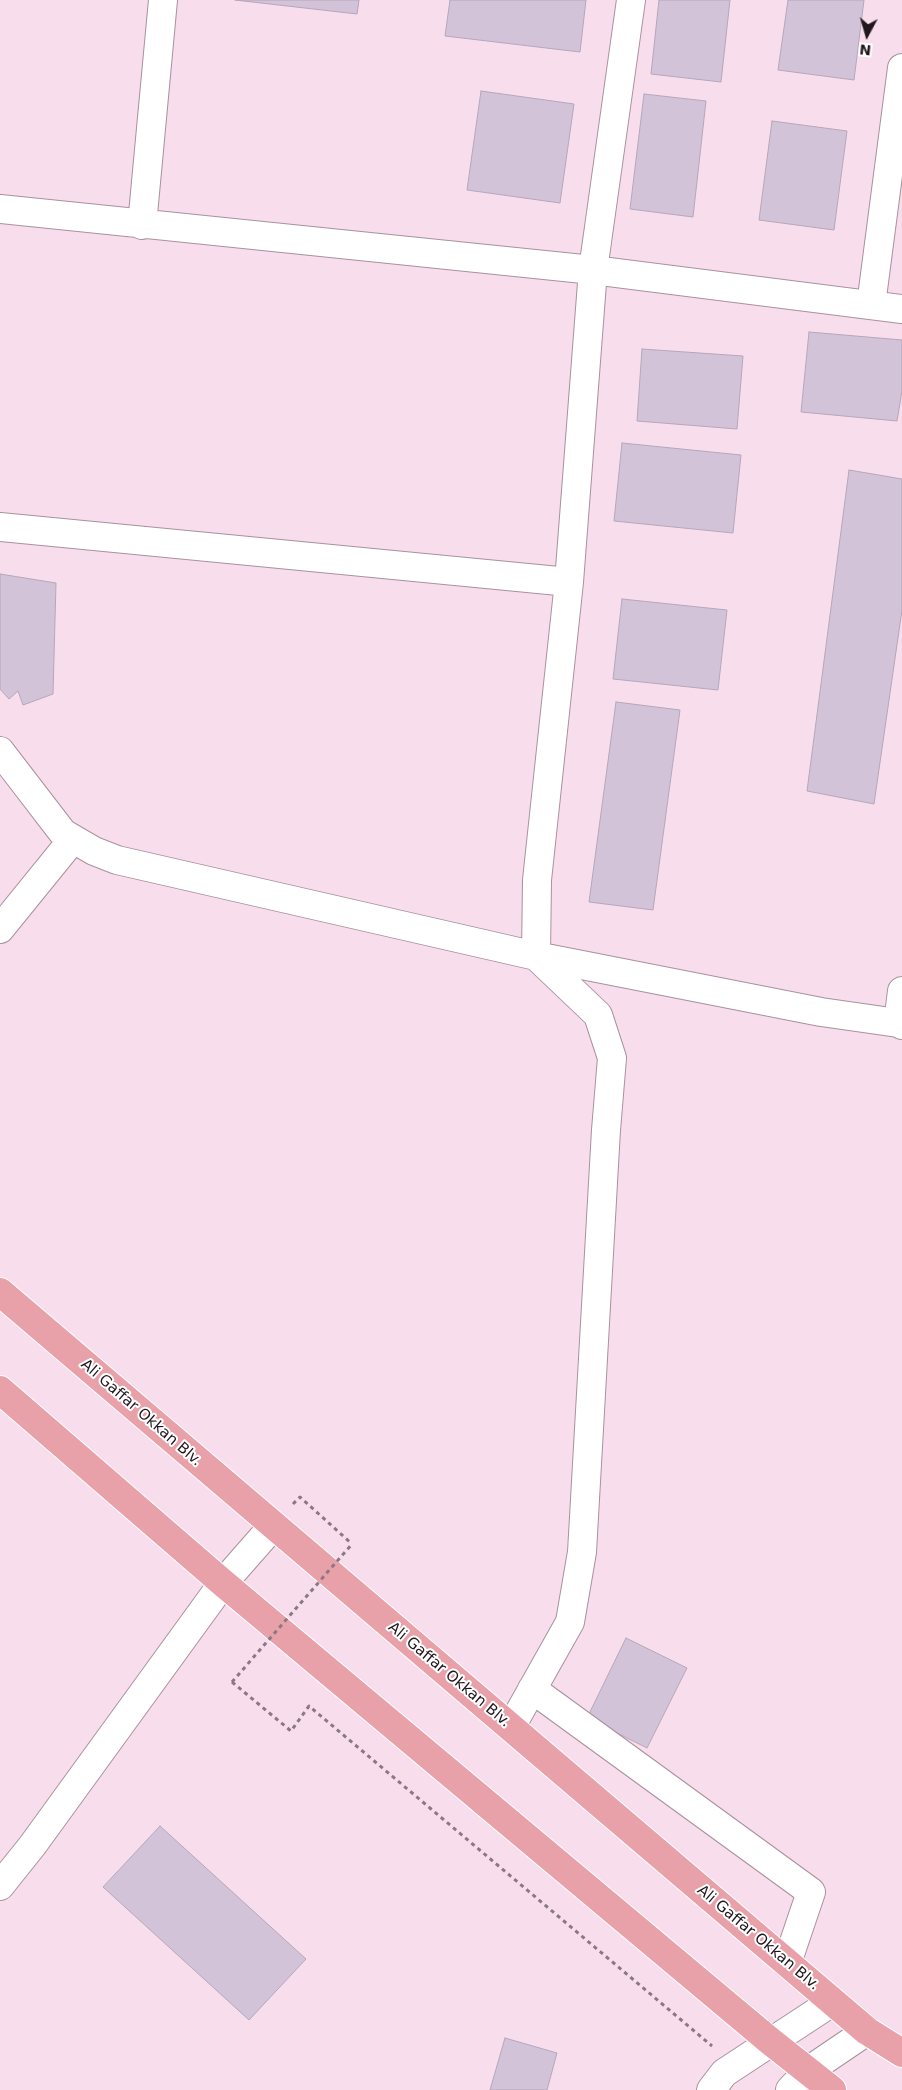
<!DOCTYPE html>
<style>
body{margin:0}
#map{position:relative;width:902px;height:2090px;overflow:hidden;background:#f8deec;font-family:"DejaVu Sans",sans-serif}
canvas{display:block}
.north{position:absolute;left:842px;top:10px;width:50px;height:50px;-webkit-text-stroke:4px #fff;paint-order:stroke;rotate:186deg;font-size:14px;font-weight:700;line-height:20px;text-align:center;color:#20171c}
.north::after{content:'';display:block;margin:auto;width:18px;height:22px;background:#20171c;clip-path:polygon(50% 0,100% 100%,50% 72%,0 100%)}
</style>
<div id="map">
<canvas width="902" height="2090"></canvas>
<div class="north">N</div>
</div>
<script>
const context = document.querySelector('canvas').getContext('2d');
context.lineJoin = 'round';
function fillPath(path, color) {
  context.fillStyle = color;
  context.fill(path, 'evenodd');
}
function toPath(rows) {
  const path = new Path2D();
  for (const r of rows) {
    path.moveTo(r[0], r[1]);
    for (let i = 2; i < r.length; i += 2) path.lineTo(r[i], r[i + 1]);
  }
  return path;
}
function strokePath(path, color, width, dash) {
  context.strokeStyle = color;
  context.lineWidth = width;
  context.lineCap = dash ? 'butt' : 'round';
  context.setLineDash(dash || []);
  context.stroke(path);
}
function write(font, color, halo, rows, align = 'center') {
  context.font = font + ' "DejaVu Sans",sans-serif';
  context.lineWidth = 4;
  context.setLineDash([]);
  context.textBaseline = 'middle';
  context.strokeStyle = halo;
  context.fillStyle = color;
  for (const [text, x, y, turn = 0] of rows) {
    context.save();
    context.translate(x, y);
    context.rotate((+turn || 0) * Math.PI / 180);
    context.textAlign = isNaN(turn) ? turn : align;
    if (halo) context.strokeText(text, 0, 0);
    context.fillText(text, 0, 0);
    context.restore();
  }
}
const building = toPath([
 [235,0,359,0,357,14,235,0],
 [450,0,586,0,580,52,445,36,450,0],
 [659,0,730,0,721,82,651,74,659,0],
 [788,0,864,0,854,80,778,70,788,0],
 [481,91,574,104,560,203,467,190,481,91],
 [644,94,706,101,693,217,630,209,644,94],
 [772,121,847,131,834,230,759,220,772,121],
 [809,332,902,340,902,391,897,421,801,412,809,332],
 [642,349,743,356,737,429,637,421,642,349],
 [622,443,741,455,733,533,614,521,622,443],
 [849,470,902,479,902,610,874,804,807,791,849,470],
 [0,574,56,583,53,694,23,705,18,691,9,699,0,689,0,574],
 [622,599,727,610,718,690,613,679,622,599],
 [616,702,680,710,653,910,589,902,616,702],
 [626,1638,687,1668,647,1748,587,1718,626,1638],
 [160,1826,306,1959,249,2020,103,1887,160,1826],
 [505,2038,557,2053,547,2090,490,2090,505,2038]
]);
fillPath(building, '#d2c3d8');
strokePath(building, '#b5a6bb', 1);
const minor = toPath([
 [0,209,593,270,902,309],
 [142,225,163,0],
 [871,305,902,68],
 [0,527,569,582],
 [0,751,63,833,94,851,117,860,536,956,821,1012,898,1023,902,1025],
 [0,929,73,839],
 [898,1023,902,991],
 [532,1689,811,1892,787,1963],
 [511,1727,570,1622,582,1552,606,1130,612,1058,598,1015,536,956,537,880,569,582,593,270,631,0],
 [0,1886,32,1846,223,1583,273,1526],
 [711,2090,724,2073,832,2002],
 [790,2090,808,2071,867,2031]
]);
const major = toPath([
 [0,1292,867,2031,902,2053],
 [0,1390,223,1583,770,2041,832,2090]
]);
strokePath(minor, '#a9919d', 30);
strokePath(major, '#fff', 30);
strokePath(toPath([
 [293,1504,300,1497,352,1544],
 [232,1682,291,1731,309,1706,712,2046]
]), '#8a7882', 3, [4, 4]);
strokePath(minor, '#fff', 28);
strokePath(major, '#e8a0a9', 28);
strokePath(toPath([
 [232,1682,352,1544]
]), '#8a7882', 3, [4, 4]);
write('15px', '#20171c', '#fff', [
 ["Ali Gaffar Okkan Blv.",141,1413,41],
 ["Ali Gaffar Okkan Blv.",449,1675,40],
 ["Ali Gaffar Okkan Blv.",758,1938,40]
]);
</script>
